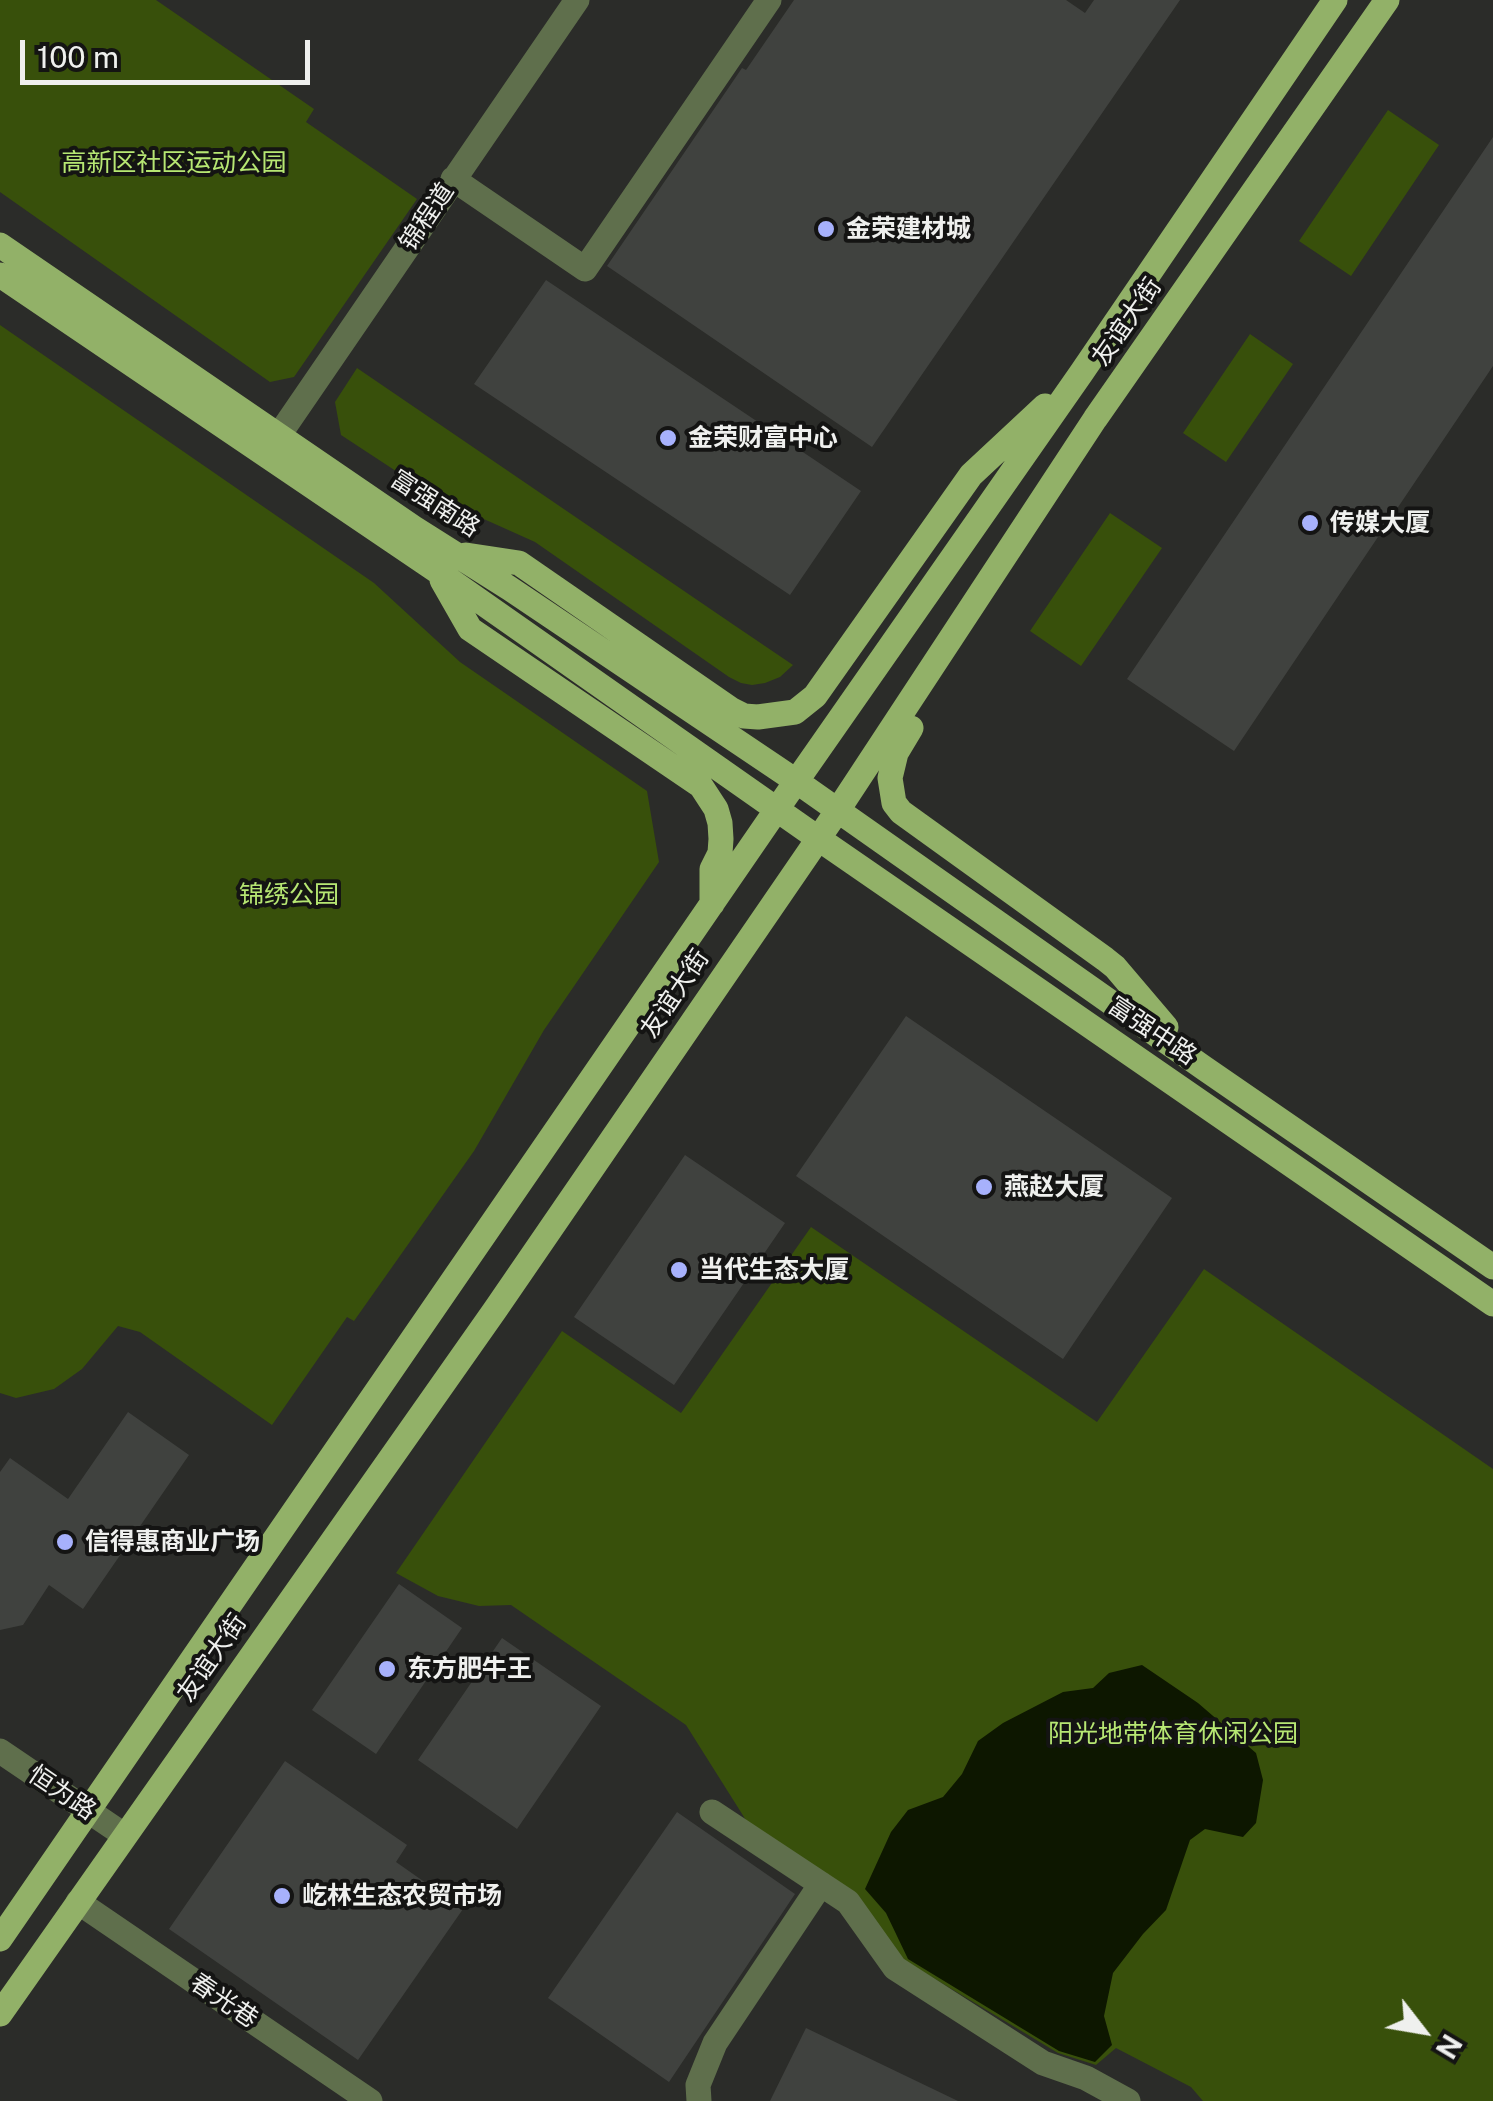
<!DOCTYPE html>
<meta charset="utf-8">
<style>
body{margin:0}
#map{position:relative;width:1493px;height:2101px;overflow:hidden;background:#2b2c29;font-family:"Public Sans",sans-serif}
canvas{display:block}
.north{position:absolute;left:1373px;top:1981px;width:100px;height:100px;-webkit-text-stroke:8px #141413;paint-order:stroke;rotate:121deg;font-size:28px;font-weight:700;line-height:40px;text-align:center;color:#eff0ee}
.north::after{content:'';display:block;margin:auto;width:35px;height:45px;background:#eff0ee;clip-path:polygon(50% 0,100% 100%,50% 72%,0 100%)}
.scale{position:absolute;left:20px;top:40px;width:290px;height:45px;box-sizing:border-box;border:5px solid #eff0ee;border-top:0;padding-left:12px;font-size:30px;line-height:35px;white-space:nowrap;color:#eff0ee;-webkit-text-stroke:8px #141413;paint-order:stroke}
</style>
<div id="map">
<canvas width="1493" height="2101"></canvas>
<div class="north">N</div>
<div class="scale">100 m</div>
</div>
<script>
const context = document.querySelector('canvas').getContext('2d');
context.lineJoin = 'round';
function fillPath(path, color) {
  context.fillStyle = color;
  context.fill(path, 'evenodd');
}
function toPath(rows) {
  const path = new Path2D();
  for (const r of rows) {
    path.moveTo(r[0], r[1]);
    for (let i = 2; i < r.length; i += 2) path.lineTo(r[i], r[i + 1]);
  }
  return path;
}
function strokePath(path, color, width, dash) {
  context.strokeStyle = color;
  context.lineWidth = width;
  context.lineCap = dash ? 'butt' : 'round';
  context.setLineDash(dash || []);
  context.stroke(path);
}
function write(font, color, halo, rows, align = 'center') {
  context.font = font + ' "Public Sans","Noto Sans SC",sans-serif';
  context.lineWidth = 8;
  context.setLineDash([]);
  context.textBaseline = 'middle';
  context.strokeStyle = halo;
  context.fillStyle = color;
  for (const [text, x, y, turn = 0] of rows) {
    context.save();
    context.translate(x, y);
    context.rotate((+turn || 0) * Math.PI / 180);
    context.textAlign = isNaN(turn) ? turn : align;
    if (halo) context.strokeText(text, 0, 0);
    context.fillText(text, 0, 0);
    context.restore();
  }
}
fillPath(toPath([
 [0,0,156,0,314,109,306,122,417,199,294,377,270,382,0,192],
 [1388,110,1439,145,1351,276,1299,241],
 [0,325,374,583,460,662,647,791,659,862,544,1030,474,1151,354,1321,347,1317,272,1425,140,1332,118,1326,82,1369,54,1389,16,1398,0,1393],
 [1250,334,1293,364,1226,462,1183,433],
 [357,368,731,623,793,665,780,677,765,683,752,685,741,683,729,677,535,542,437,498,341,435,335,402],
 [1110,513,1162,548,1081,666,1030,631],
 [811,1227,1097,1422,1204,1269,1493,1469,1493,2101,1203,2101,1191,2087,1116,2048,1096,2065,1058,2053,905,1961,749,1825,686,1725,511,1605,479,1606,438,1596,396,1573,562,1331,681,1413]
]), '#38500b');
fillPath(toPath([
 [1142,1665,1198,1703,1256,1753,1263,1780,1256,1823,1243,1837,1205,1829,1190,1840,1166,1910,1143,1934,1113,1973,1104,2016,1112,2045,1095,2062,1059,2051,908,1959,886,1913,865,1889,891,1832,908,1810,943,1797,962,1774,978,1741,1003,1723,1063,1692,1093,1688,1109,1673]
]), '#0d1700');
fillPath(toPath([
 [794,0,1066,0,1085,13,1094,0,1180,0,872,447,607,266,742,68,746,70],
 [1493,137,1493,366,1234,751,1127,679],
 [546,280,861,491,790,595,474,384],
 [906,1016,1172,1198,1063,1359,796,1176],
 [685,1155,785,1223,674,1385,574,1317],
 [128,1412,189,1455,83,1609,49,1585,23,1625,0,1630,0,1472,10,1458,68,1499],
 [399,1584,462,1628,376,1754,312,1710],
 [502,1638,601,1706,517,1829,418,1760],
 [285,1761,407,1845,396,1862,463,1909,358,2060,169,1929],
 [677,1812,795,1894,669,2082,548,1998],
 [806,2028,958,2101,770,2101]
]), '#40423f');
strokePath(toPath([
 [453,179,585,269,769,0],
 [266,454,577,0],
 [0,1751,124,1835],
 [712,1812,848,1902,895,1968,1043,2063,1086,2078,1128,2101],
 [78,1902,370,2101],
 [699,2101,698,2085,715,2043,821,1884]
]), '#5f6f4c', 25);
strokePath(toPath([
 [0,245,414,528,509,588,796,781,1204,1068,1493,1267],
 [0,275,437,571,819,839,1493,1304],
 [466,555,519,563,732,710,744,716,758,717,795,712,815,696,971,475,1045,406],
 [442,580,470,629,701,786,716,809,720,823,721,839,720,853,712,869,712,904],
 [911,728,896,753,890,778,894,803,901,812,1105,959,1115,967,1166,1027],
 [0,1939,777,809,1082,372,1335,0],
 [0,2014,495,1310,838,810,1095,419,1387,0]
]), '#92b168', 25);
for (const [x, y, r, color] of [
 [826,229,10,"#a7b1fc"],
 [668,438,10,"#a7b1fc"],
 [1310,523,10,"#a7b1fc"],
 [984,1187,10,"#a7b1fc"],
 [679,1270,10,"#a7b1fc"],
 [65,1542,10,"#a7b1fc"],
 [387,1669,10,"#a7b1fc"],
 [282,1896,10,"#a7b1fc"]
]) {
  const dot = new Path2D();
  dot.arc(x, y, r, 0, 2 * Math.PI);
  context.fillStyle = color;
  context.fill(dot);
  strokePath(dot, '#141413', 4);
}
write('25px', '#b7e773', '#141413', [
 ["高新区社区运动公园",174,163],
 ["锦绣公园",289,895],
 ["阳光地带体育休闲公园",1173,1734]
]);
write('25px', '#eff0ee', '#141413', [
 ["锦程道",427,217,-56],
 ["友谊大街",1127,322,-55],
 ["富强南路",435,504,33],
 ["友谊大街",675,994,-56],
 ["富强中路",1152,1031,34],
 ["友谊大街",212,1658,-55],
 ["恒为路",62,1793,34],
 ["春光巷",224,2001,34]
]);
write('bold 25px', '#eff0ee', '#141413', [
 ["金荣建材城",846,229],
 ["金荣财富中心",688,438],
 ["传媒大厦",1330,523],
 ["燕赵大厦",1004,1187],
 ["当代生态大厦",699,1270],
 ["信得惠商业广场",85,1542],
 ["东方肥牛王",407,1669],
 ["屹林生态农贸市场",302,1896]
], 'left');
</script>
